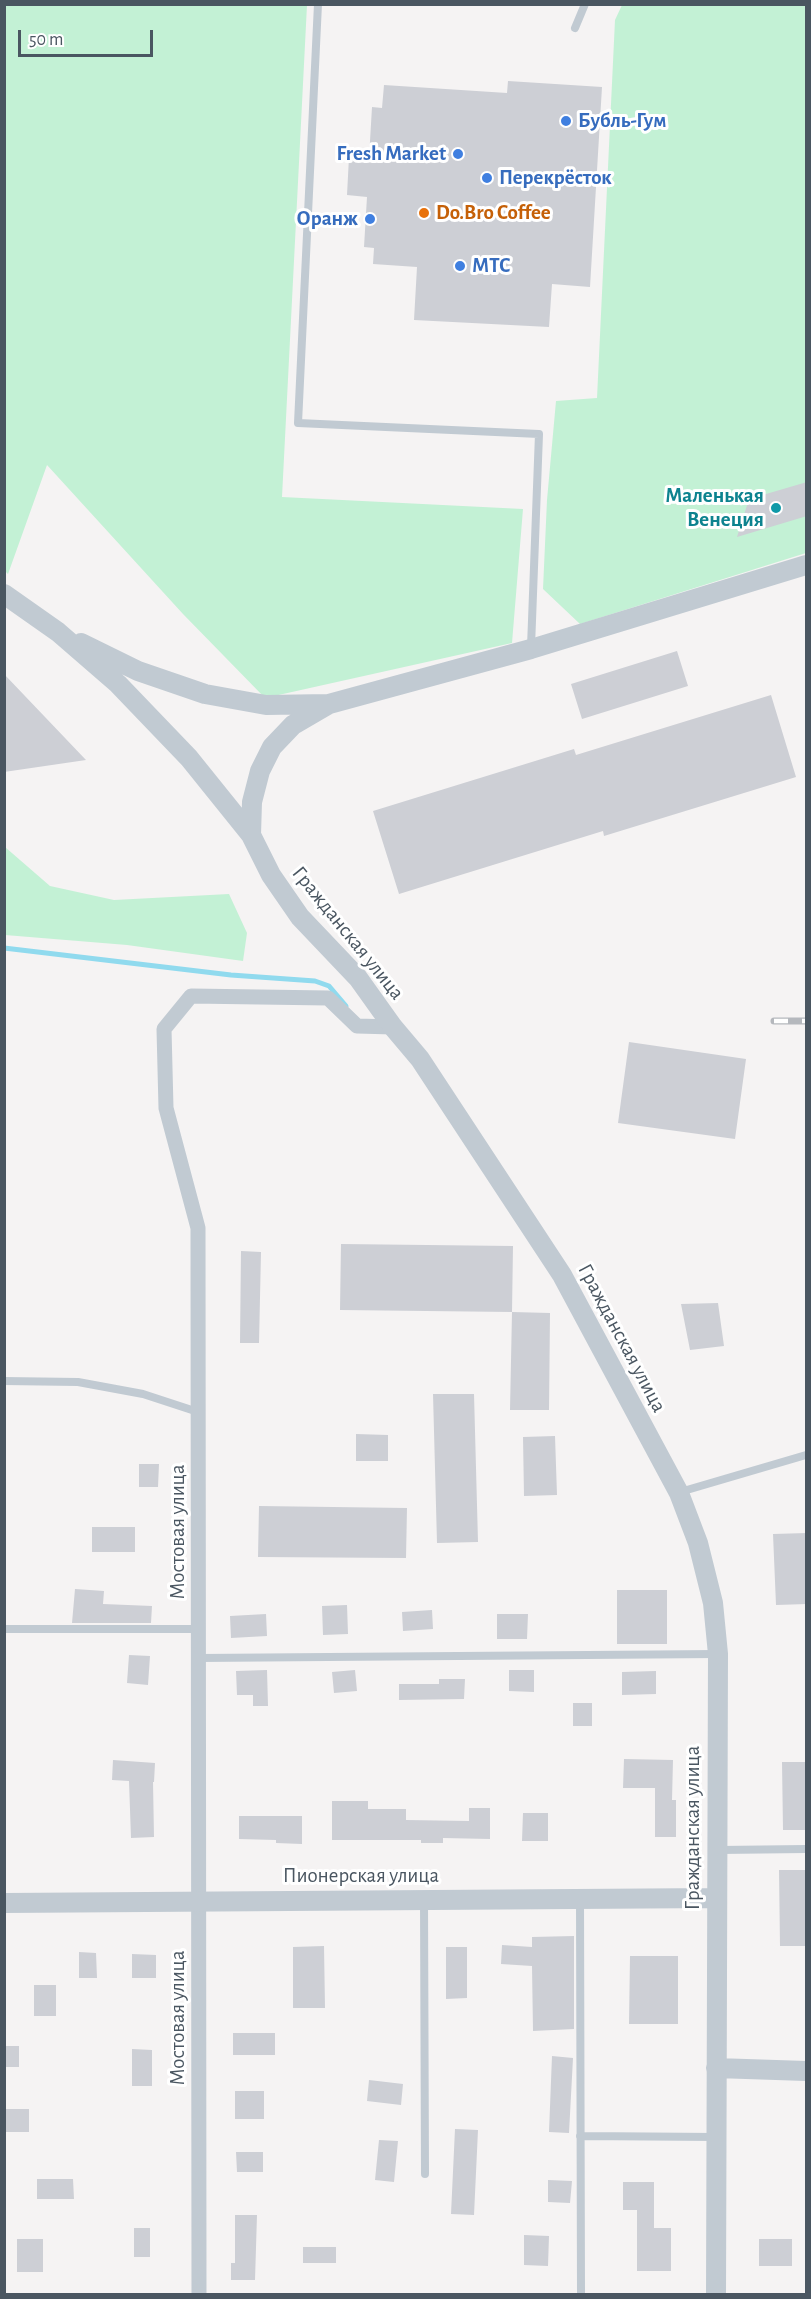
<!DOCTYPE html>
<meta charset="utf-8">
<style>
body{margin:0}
#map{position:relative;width:811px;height:2299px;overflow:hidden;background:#f5f3f3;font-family:"Alegreya Sans",sans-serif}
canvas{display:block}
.frame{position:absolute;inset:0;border:6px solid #4a5661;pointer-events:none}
.scale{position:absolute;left:18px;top:30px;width:135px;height:27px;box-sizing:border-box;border:3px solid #4a5661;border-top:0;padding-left:8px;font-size:18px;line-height:21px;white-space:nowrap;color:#4a5661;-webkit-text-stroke:4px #fff;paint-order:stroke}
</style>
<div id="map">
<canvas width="811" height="2299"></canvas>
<div class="frame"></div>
<div class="scale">50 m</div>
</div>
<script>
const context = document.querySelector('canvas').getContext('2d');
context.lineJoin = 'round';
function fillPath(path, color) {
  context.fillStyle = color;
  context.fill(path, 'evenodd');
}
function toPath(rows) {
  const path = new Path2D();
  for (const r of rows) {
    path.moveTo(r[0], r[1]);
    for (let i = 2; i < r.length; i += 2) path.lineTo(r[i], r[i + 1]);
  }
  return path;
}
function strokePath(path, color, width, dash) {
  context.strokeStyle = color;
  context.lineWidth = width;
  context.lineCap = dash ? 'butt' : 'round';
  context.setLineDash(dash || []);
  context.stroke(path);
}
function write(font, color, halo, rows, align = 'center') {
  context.font = font + ' "Alegreya Sans",sans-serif';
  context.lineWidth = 6;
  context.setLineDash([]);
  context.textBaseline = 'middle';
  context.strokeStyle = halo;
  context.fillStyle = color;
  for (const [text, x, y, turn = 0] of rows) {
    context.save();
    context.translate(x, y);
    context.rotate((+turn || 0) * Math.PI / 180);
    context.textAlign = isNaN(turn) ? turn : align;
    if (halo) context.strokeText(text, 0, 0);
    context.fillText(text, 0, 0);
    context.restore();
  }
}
fillPath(toPath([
 [4,5,307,5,282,497,523,509,512,643,265,698,183,614,47,465,8,574,5,571],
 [622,5,806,5,806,553,580,624,543,589,547,500,556,401,597,398,615,20],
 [5,847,50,886,114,900,229,894,247,933,243,961,127,945,5,935]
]), '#c3f1d5');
strokePath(toPath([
 [4,948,231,975,315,981,329,986,346,1006]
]), '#90daee', 5);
fillPath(toPath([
 [508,81,602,87,590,287,552,284,549,327,414,320,417,267,373,264,374,248,364,247,367,197,347,195,349,157,369,158,372,107,382,108,384,85,507,93],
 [807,482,807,516,737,537,749,499],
 [677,651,688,686,582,719,571,684],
 [4,674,86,760,4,772],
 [771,695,796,777,604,836,603,831,399,894,373,811,574,749,576,755],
 [629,1042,746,1059,735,1139,618,1123],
 [341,1244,513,1246,512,1312,340,1310],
 [241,1251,261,1252,259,1343,240,1343],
 [718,1303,724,1346,690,1350,681,1304],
 [512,1312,550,1313,549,1410,510,1410],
 [433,1394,474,1394,478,1542,437,1543],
 [356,1434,388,1435,388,1461,356,1461],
 [555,1436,557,1495,524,1496,523,1437],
 [139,1464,159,1464,158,1487,139,1487],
 [259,1506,407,1508,406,1558,258,1557],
 [92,1527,135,1527,135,1552,92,1552],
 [807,1533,807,1604,776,1605,773,1534],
 [75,1589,104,1591,103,1604,152,1606,151,1623,72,1623],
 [617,1590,667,1590,667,1644,617,1644],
 [347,1605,348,1634,323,1635,322,1606],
 [432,1610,433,1629,403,1631,402,1612],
 [266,1614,267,1636,231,1638,230,1616],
 [497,1614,528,1614,527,1639,497,1639],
 [129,1655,150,1656,148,1685,127,1683],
 [267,1670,268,1706,253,1706,253,1695,237,1695,236,1671],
 [355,1670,357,1691,334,1693,332,1672],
 [509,1670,534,1670,534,1692,509,1691],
 [656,1671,656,1694,622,1695,622,1672],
 [439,1679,465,1679,464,1699,399,1700,399,1684,439,1684],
 [573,1703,592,1703,592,1726,573,1726],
 [624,1759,673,1760,672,1800,676,1800,676,1837,655,1837,655,1788,623,1788],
 [113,1760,155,1763,154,1782,153,1782,154,1837,131,1838,129,1781,112,1780],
 [782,1762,807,1762,807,1830,783,1830],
 [332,1801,368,1801,368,1809,406,1809,406,1820,469,1821,469,1808,490,1808,490,1839,443,1838,443,1843,421,1843,421,1840,332,1840],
 [523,1813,548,1813,548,1841,522,1841],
 [239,1816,302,1816,302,1844,276,1843,276,1840,239,1839],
 [779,1870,807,1870,807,1946,780,1946],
 [574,1936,574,2029,533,2031,532,1966,501,1964,502,1945,532,1947,532,1937],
 [324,1946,325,2008,293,2008,293,1947],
 [446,1947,467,1947,467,1998,446,1999],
 [79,1952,96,1953,97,1978,79,1978],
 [132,1954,156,1955,156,1978,132,1978],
 [630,1956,678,1956,678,2024,629,2024],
 [34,1985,56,1985,56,2016,34,2016],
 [233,2033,275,2033,275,2055,233,2055],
 [4,2046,19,2046,19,2067,4,2067],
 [132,2049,152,2050,152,2086,132,2086],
 [552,2056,573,2058,569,2133,549,2132],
 [369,2080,403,2084,401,2105,367,2101],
 [235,2091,264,2091,264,2119,235,2119],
 [4,2109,29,2109,29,2132,4,2132],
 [455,2129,478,2130,474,2215,451,2214],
 [379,2140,398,2141,394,2182,375,2180],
 [236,2152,263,2152,263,2172,237,2172],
 [37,2179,73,2179,74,2199,37,2199],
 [548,2180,572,2181,570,2203,548,2202],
 [623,2182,654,2182,654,2228,671,2228,671,2271,637,2271,637,2210,623,2210],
 [235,2215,257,2215,255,2280,231,2280,231,2263,235,2263],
 [134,2228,150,2228,150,2257,134,2257],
 [524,2235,549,2236,548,2266,524,2265],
 [17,2239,43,2239,43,2272,17,2272],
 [759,2239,792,2239,792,2266,759,2266],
 [303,2247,336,2247,336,2263,303,2263]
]), '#cdcfd5');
strokePath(toPath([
 [318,4,298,423,539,434,531,647],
 [575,28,585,4],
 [4,1381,78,1382,143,1394,198,1412],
 [680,1492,806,1455],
 [4,1629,199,1629],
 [199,1658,717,1654],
 [719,1850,806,1849],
 [580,1900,581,2294],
 [424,1901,425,2174],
 [580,2136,716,2137]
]), '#c1cad2', 8);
strokePath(toPath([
 [199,2294,198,1228,166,1108,164,1029,191,996,328,998,357,1026,393,1027]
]), '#c1cad2', 15);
strokePath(toPath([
 [4,594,58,632,118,684,189,758,251,835,271,875,300,917,358,978,393,1027,420,1059,562,1275,679,1493,698,1543,713,1603,718,1654,716,2294],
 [81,643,138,671,205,694,266,705,329,704],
 [251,835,252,802,260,771,272,747,293,725,329,704,531,649,806,565],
 [4,1903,717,1898],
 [716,2068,806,2071]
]), '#c1cad2', 20);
const rail = toPath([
 [774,1021,806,1021]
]);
strokePath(rail, '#b5b8bd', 7);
strokePath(rail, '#fff', 4.5, [14]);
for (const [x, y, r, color] of [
 [566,121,6,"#3f7fe0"],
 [458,154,6,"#3f7fe0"],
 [487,178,6,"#3f7fe0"],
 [424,213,6,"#e8710a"],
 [370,219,6,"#3f7fe0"],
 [460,266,6,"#3f7fe0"],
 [776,508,6,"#0f9aa8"]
]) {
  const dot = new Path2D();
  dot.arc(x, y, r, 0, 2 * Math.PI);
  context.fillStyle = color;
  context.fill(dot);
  strokePath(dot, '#fff', 2);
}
write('bold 21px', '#366cbe', '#fff', [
 ["Бубль-Гум",578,121],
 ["Fresh Market",446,154,"right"],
 ["Перекрёсток",499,178],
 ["Оранж",358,219,"right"],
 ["МТС",472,266]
], 'left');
write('bold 21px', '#c56008', '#fff', [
 ["Do.Bro Coffee",436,213]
], 'left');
write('bold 21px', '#0d838f', '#fff', [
 ["Маленькая",764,496],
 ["Венеция",764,520]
], 'right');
write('21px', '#4a5661', '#fff', [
 ["Гражданская улица",348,933,51],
 ["Гражданская улица",622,1338,62],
 ["Мостовая улица",178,1532,-90],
 ["Гражданская улица",693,1828,-90],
 ["Пионерская улица",361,1876],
 ["Мостовая улица",178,2018,-90]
]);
</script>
